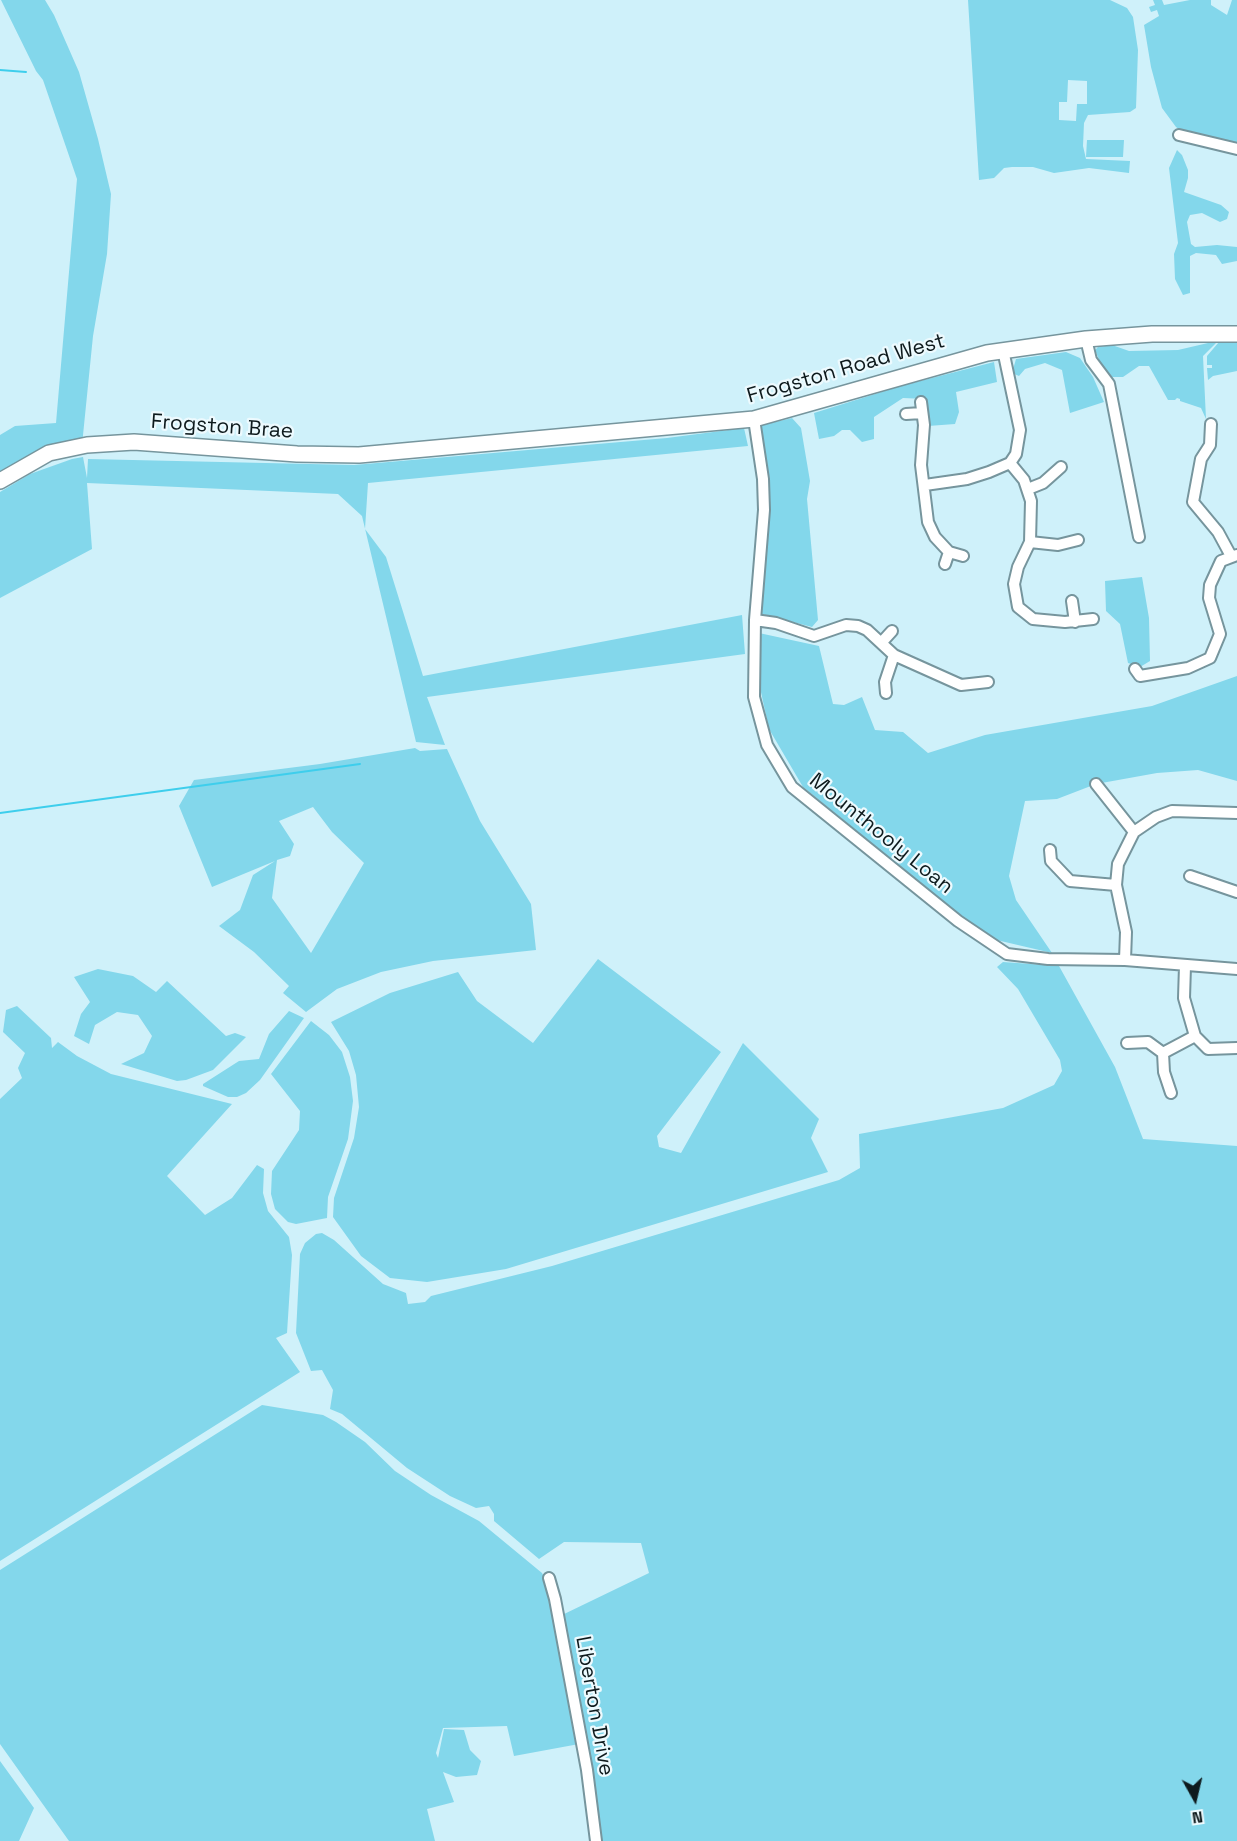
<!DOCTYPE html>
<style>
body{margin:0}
#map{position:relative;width:1237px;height:1841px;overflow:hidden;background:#cff1fa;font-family:"Space Grotesk",sans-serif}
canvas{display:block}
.north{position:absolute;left:1165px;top:1769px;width:60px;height:60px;-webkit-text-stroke:4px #edfafe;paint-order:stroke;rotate:172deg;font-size:16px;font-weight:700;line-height:24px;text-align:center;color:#0e1a1d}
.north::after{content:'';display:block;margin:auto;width:21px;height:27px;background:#0e1a1d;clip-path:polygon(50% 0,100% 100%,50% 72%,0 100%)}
</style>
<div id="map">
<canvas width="1237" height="1841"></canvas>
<div class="north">N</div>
</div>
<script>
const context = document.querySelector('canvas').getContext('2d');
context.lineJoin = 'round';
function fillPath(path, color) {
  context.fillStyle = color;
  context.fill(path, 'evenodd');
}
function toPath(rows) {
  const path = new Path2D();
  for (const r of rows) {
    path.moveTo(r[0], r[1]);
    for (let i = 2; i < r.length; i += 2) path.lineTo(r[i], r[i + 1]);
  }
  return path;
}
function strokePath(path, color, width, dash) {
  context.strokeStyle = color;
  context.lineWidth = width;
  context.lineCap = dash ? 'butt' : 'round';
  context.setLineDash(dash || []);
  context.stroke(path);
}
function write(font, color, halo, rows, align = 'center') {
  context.font = font + ' "Space Grotesk",sans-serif';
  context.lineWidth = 4.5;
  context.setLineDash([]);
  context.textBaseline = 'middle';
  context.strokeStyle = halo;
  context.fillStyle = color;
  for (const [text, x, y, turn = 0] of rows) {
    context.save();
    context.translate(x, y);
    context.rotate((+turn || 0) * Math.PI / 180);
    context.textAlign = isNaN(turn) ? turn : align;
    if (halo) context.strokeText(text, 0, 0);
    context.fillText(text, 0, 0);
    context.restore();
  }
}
fillPath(toPath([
 [1,0,45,0,54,15,79,72,98,139,111,194,107,254,93,336,82,445,0,481,0,435,15,426,56,423,77,179,43,80,36,71],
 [968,0,1110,0,1127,8,1133,17,1138,50,1136,108,1130,112,1088,115,1084,123,1083,146,1086,159,1130,161,1129,173,1089,168,1054,173,1033,167,1012,167,1004,168,994,178,979,180],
 [1068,80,1087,81,1087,104,1077,104,1076,121,1059,120,1059,102,1067,102],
 [1153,0,1162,0,1164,5,1190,0,1211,0,1211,5,1227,15,1232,0,1237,0,1237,146,1187,135,1176,127,1162,108,1151,67,1144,25,1159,16,1157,10,1151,12,1149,7,1155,5],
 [1087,140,1124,140,1123,157,1086,157],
 [1177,150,1182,155,1188,170,1188,178,1184,192,1221,205,1229,212,1227,219,1220,222,1202,213,1190,215,1187,222,1191,244,1195,247,1217,245,1237,247,1237,261,1222,264,1216,255,1196,253,1190,256,1190,293,1183,295,1175,279,1174,254,1178,243,1169,168],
 [1219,342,1237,342,1237,371,1213,376,1208,380,1207,368,1212,368,1212,365,1207,365,1207,356],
 [1208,343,1216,343,1203,356,1206,419,1201,408,1180,401,1180,399,1177,398,1175,400,1168,400,1149,366,1139,366,1123,377,1112,377,1100,362,1095,350,1098,347,1112,345,1129,351,1178,350],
 [1066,352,1080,358,1093,377,1104,402,1070,413,1062,370,1045,363,1025,369,1019,376,1012,373,1016,359],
 [994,362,997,382,956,392,959,412,955,424,928,426,925,399,903,398,874,417,874,439,862,442,850,430,842,430,834,436,819,439,814,413,901,386],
 [792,418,801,428,810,481,807,499,818,620,812,627,762,614,770,480,759,426],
 [744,428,748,446,368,483,365,529,386,557,423,676,742,615,745,654,427,697,445,745,416,742,362,516,338,494,87,483,92,549,0,598,0,492,30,474,72,459,83,457,87,478,88,459,354,465,667,438],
 [1142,577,1149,618,1150,661,1140,667,1128,663,1120,624,1106,611,1105,581],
 [759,633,819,646,833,704,844,705,862,697,875,730,903,732,928,753,985,735,1152,706,1237,676,1237,781,1198,770,1157,773,1096,784,1057,799,1025,801,1009,876,1016,900,1052,953,988,938,803,787,769,729,759,683],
 [415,748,420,751,447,749,480,821,531,904,536,950,433,961,381,972,337,989,306,1012,283,993,289,986,254,952,219,926,240,910,253,875,275,861,212,887,179,806,194,780,320,764],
 [313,807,332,832,364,863,311,953,272,898,277,860,290,856,294,844,279,821],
 [598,959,721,1052,657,1136,659,1147,681,1153,743,1043,819,1119,811,1138,828,1172,506,1269,427,1282,390,1278,361,1256,333,1217,334,1198,354,1138,359,1107,356,1075,349,1051,331,1022,390,993,458,972,477,1001,533,1043],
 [1003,962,1059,966,1115,1067,1143,1139,1237,1146,1237,1841,598,1841,560,1616,649,1573,641,1543,564,1542,539,1559,494,1521,494,1514,489,1506,476,1508,450,1496,407,1468,342,1414,330,1409,333,1390,322,1370,311,1371,296,1333,300,1254,305,1243,316,1234,322,1233,334,1240,383,1284,406,1293,408,1304,425,1302,431,1296,552,1266,839,1180,860,1168,859,1134,1003,1108,1054,1085,1062,1071,1060,1060,1018,989,997,967],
 [98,969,133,976,156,992,167,981,226,1036,235,1033,246,1037,213,1070,186,1080,177,1081,121,1064,144,1053,152,1036,138,1015,117,1012,95,1025,89,1044,74,1036,81,1014,90,1002,74,977],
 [17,1006,51,1038,52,1048,58,1042,77,1056,111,1074,232,1104,167,1176,205,1215,232,1198,257,1165,264,1169,263,1193,268,1211,289,1237,292,1255,287,1333,276,1338,300,1372,0,1561,0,1099,22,1078,18,1068,25,1053,3,1032,6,1010],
 [289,1011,304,1018,260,1080,246,1093,237,1097,228,1097,203,1086,203,1084,239,1061,259,1059,269,1034],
 [311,1021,329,1035,342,1052,350,1077,353,1101,348,1139,328,1197,327,1218,296,1224,288,1222,275,1209,271,1194,272,1171,299,1130,300,1111,271,1074],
 [262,1405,323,1415,336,1422,365,1442,395,1471,431,1495,479,1521,542,1573,550,1589,579,1744,514,1756,507,1726,443,1728,436,1753,438,1758,444,1729,464,1730,470,1750,481,1761,477,1775,456,1777,443,1772,454,1802,427,1809,435,1841,69,1841,0,1744,0,1570],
 [0,1761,34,1808,19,1841,0,1841]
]), '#83d7eb');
strokePath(toPath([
 [0,70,26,72],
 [0,813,360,764]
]), '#3eceec', 2);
const minor = toPath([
 [1179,135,1237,149],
 [1086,339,1091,360,1109,384,1139,537],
 [921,402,924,425,921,465,928,522,935,537,949,552,963,556],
 [906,414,922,413],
 [754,419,763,479,764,510,755,620,754,697,767,745,792,787,958,921,1007,954,1048,959,1125,960,1237,969],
 [1211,424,1210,445,1201,459,1193,502,1218,532,1231,556],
 [1010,463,1024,480,1031,501,1030,542,1018,567,1014,584,1018,607,1033,619,1065,622,1093,619],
 [925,485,967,479,989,472,1010,463,1016,454,1020,430,1003,350],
 [1028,489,1043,483,1061,467],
 [1030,542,1058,545,1078,540],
 [945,564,949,552],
 [1072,601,1075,622],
 [755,620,776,623,814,636,846,625,858,626,867,630,894,655,961,685,988,682],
 [881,643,892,631],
 [1135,669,1140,676,1188,668,1210,658,1220,634,1209,598,1210,585,1221,561,1237,555],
 [886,693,885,682,894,655],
 [1096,784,1134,832],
 [1050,850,1051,861,1070,881,1116,885],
 [1190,876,1237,892],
 [1125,960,1126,932,1116,885,1118,864,1134,832,1156,817,1172,811,1237,813],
 [1185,966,1184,998,1195,1036,1208,1049,1237,1048],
 [1127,1043,1148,1042,1163,1053],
 [1171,1093,1164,1072,1163,1053,1195,1036],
 [549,1578,555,1599,587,1770,596,1841]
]);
const secondary = toPath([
 [0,481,49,453,87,445,134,442,297,454,359,455,754,419,987,353,1086,339,1152,334,1237,334]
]);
strokePath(minor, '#76959d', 14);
strokePath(secondary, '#76959d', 18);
strokePath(minor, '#fff', 10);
strokePath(secondary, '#fff', 15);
write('21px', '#0e1a1d', '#edfafe', [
 ["Frogston Road West",846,369,-16],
 ["Frogston Brae",222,427,4],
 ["Mounthooly Loan",881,834,39],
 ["Liberton Drive",594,1706,80]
]);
</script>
